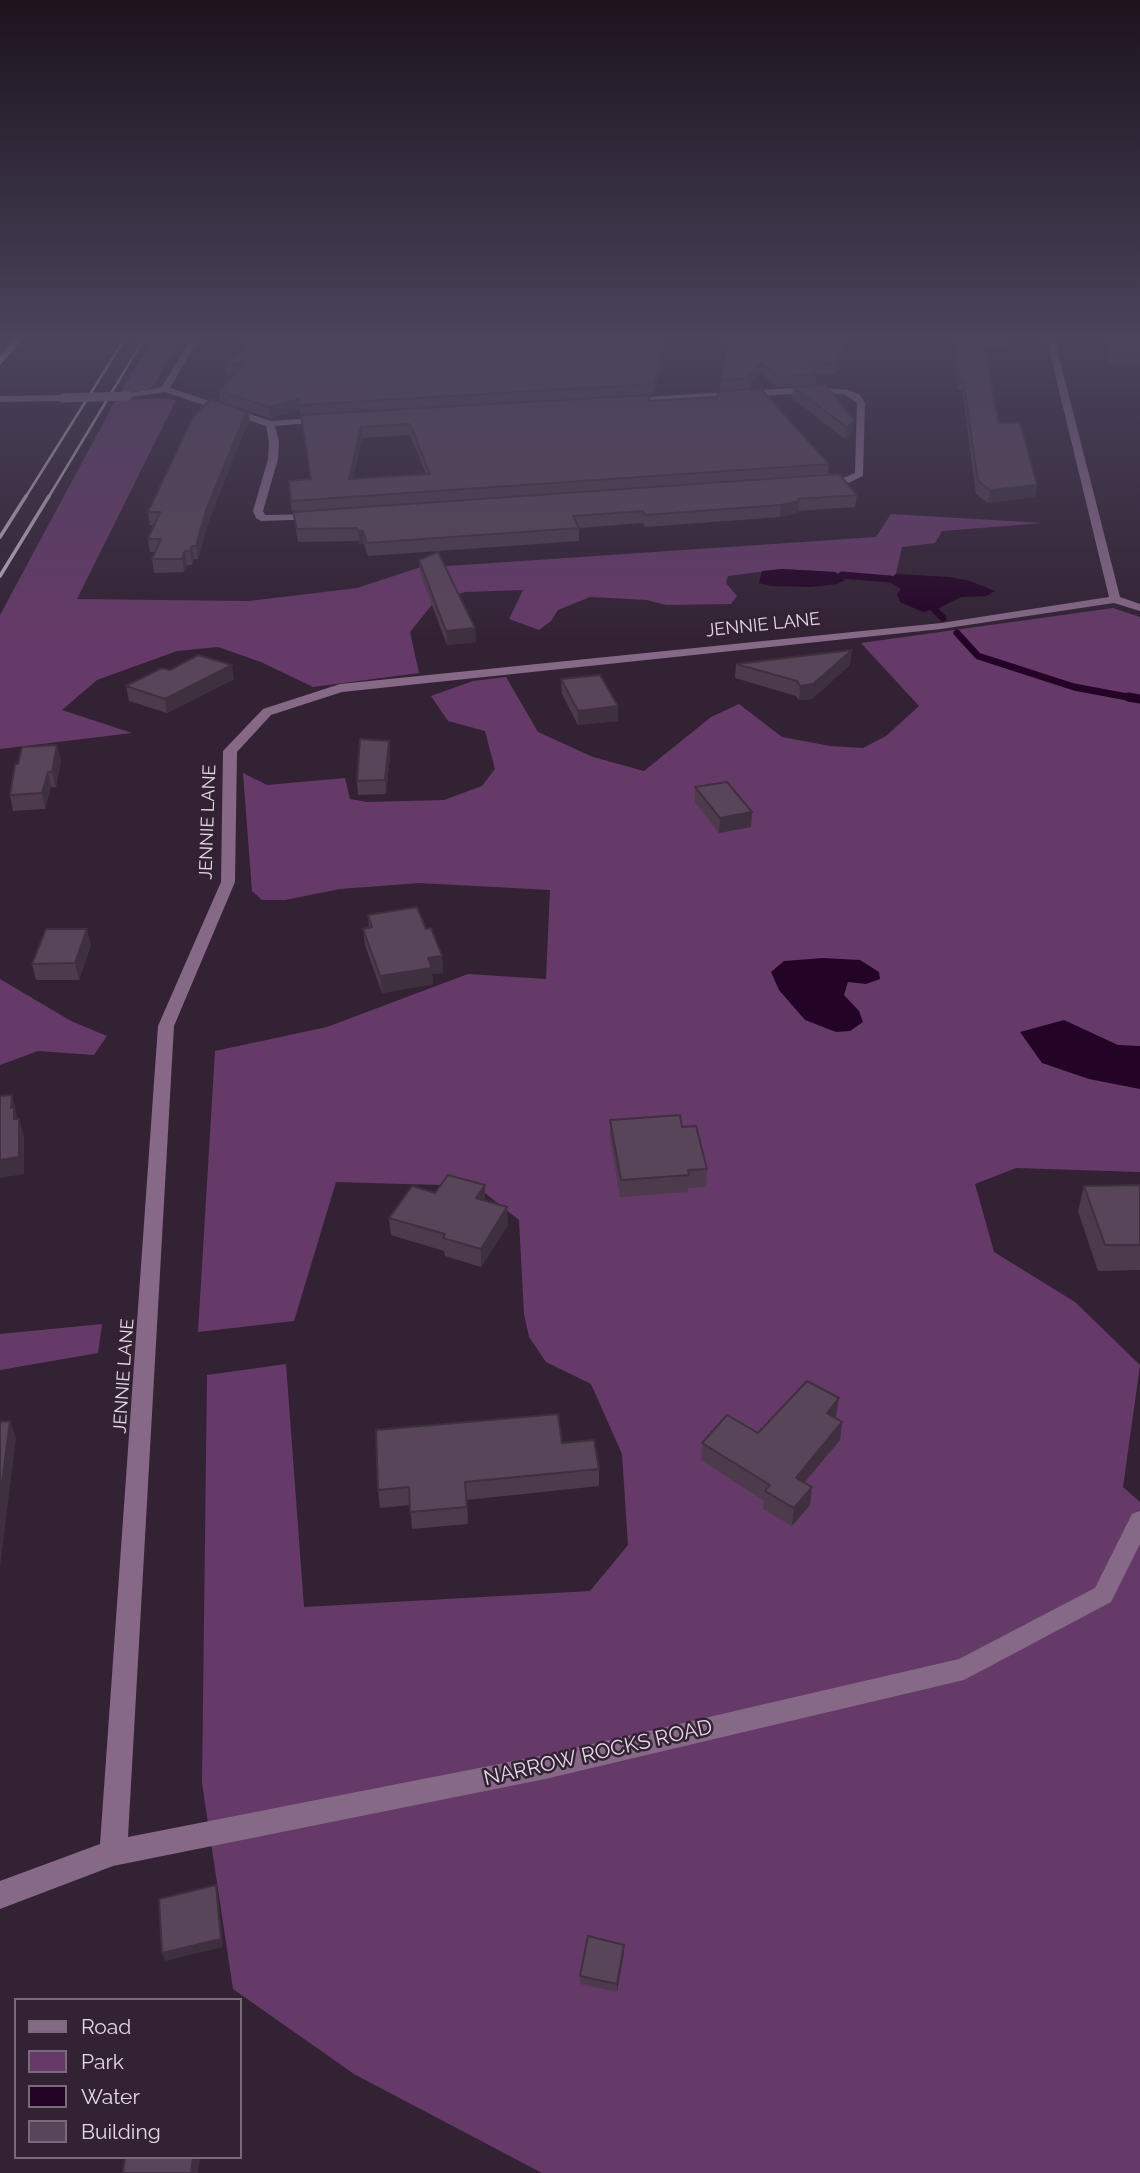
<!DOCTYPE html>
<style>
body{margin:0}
#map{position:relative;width:1140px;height:2173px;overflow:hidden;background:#332234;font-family:Raleway,sans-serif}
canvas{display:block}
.legend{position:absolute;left:14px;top:1998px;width:228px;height:161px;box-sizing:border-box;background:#332234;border:2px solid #796b7a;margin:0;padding:9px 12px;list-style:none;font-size:21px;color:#e3d8e4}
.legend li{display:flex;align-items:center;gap:14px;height:35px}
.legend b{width:35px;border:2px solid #796b7a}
</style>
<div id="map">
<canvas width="1140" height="2173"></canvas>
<ul class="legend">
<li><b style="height:9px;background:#866987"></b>Road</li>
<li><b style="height:19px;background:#663a68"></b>Park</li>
<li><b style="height:19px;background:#240426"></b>Water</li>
<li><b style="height:19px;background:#594559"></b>Building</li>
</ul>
</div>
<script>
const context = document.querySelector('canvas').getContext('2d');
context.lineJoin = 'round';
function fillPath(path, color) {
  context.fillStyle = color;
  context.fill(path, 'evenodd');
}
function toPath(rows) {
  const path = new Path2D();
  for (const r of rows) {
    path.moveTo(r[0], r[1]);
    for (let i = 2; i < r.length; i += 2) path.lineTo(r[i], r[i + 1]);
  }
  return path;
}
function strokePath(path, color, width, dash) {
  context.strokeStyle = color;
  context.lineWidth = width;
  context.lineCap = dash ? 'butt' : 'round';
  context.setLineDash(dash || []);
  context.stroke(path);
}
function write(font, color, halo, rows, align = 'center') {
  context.font = font + ' Raleway,sans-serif';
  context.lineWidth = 5;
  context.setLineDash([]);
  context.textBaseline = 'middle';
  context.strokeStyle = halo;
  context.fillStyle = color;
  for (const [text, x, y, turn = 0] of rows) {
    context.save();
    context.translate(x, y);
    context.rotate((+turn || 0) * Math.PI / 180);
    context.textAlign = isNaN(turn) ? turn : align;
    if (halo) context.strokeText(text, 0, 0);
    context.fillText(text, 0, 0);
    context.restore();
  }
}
fillPath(toPath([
 [154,337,186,337,169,356,155,384,147,390,120,393],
 [158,398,176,400,77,599,249,601,357,588,418,568,876,537,891,514,1043,523,942,531,935,543,902,547,896,574,890,579,842,575,835,572,782,569,728,576,726,583,737,596,731,604,666,605,647,600,590,597,558,610,551,621,539,630,509,619,523,590,465,592,434,602,410,632,419,673,313,687,261,662,218,647,177,651,97,680,62,710,132,733,0,749,0,615,115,401],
 [1113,608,1140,617,1140,1172,1016,1168,975,1184,994,1252,1075,1302,1140,1365,1123,1487,1140,1502,1140,2173,542,2173,354,2074,233,1989,202,1783,207,1375,286,1364,304,1607,590,1591,628,1545,622,1454,591,1384,546,1362,529,1337,524,1314,519,1220,476,1186,336,1182,294,1321,198,1332,215,1051,327,1027,468,974,546,979,550,890,419,883,340,889,285,900,262,900,252,891,243,773,267,785,345,778,350,799,367,802,444,800,482,786,495,769,485,731,448,721,431,696,473,681,506,677,538,732,593,757,644,771,711,717,739,704,782,737,830,746,863,748,886,736,919,706,861,643],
 [0,979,71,1021,107,1036,94,1055,38,1051,0,1065],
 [102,1324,98,1353,0,1370,0,1334]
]), '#663a68');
fillPath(toPath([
 [782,569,835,572,845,580,837,584,811,587,772,586,759,583,762,571],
 [896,574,950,577,970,581,995,591,986,596,961,597,939,608,923,612,900,602,897,594,901,589,888,581],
 [823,958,860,960,879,972,880,979,866,984,848,982,844,995,859,1011,863,1022,850,1031,836,1032,805,1020,779,990,771,972,784,961],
 [1064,1020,1118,1045,1140,1046,1140,1089,1089,1079,1042,1063,1020,1032]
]), '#240426');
strokePath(toPath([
 [842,575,890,579],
 [935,610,943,618],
 [957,633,978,656,1074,687,1138,699]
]), '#240426', 7);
strokePath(toPath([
 [1128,697,1140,699]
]), '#240426', 9);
fillPath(toPath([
 [192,337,200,337,170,388,271,421,327,417,328,419,324,422,275,426,279,442,278,459,263,511,265,515,318,514,323,517,322,519,261,521,256,518,253,511,268,459,269,442,266,426,165,392,125,398,125,394,162,387,192,337],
 [1046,337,1054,337,1120,597,1140,604,1140,611,1114,603,941,629,342,692,271,715,237,752,235,882,174,1026,128,1837,545,1755,959,1659,1095,1588,1132,1514,1140,1511,1140,1544,1111,1602,964,1680,545,1779,113,1866,0,1909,0,1881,100,1844,158,1026,221,882,223,751,263,709,340,684,941,623,1109,597,1046,337],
 [810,387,849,390,860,395,865,403,863,476,848,483,821,486,816,483,846,477,855,473,857,403,844,394,810,393,628,404,624,401,628,398,810,387],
 [0,396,63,395,67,398,63,401,0,402,0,396]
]), '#866987');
fillPath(toPath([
 [15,337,25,337,0,365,0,356,15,337]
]), '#f9cefa');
strokePath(toPath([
 [25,498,126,337],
 [48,498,145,337]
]), '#bcafbd', 2.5);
strokePath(toPath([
 [0,537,26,496],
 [0,576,49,496]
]), '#bcafbd', 3.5);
strokePath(toPath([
 [63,398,128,396]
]), '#866987', 9);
fillPath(toPath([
 [729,337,847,337,836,374,816,374,816,385,778,387,760,373,751,383,751,389,829,464,828,475,857,495,855,507,799,511,798,513,780,517,645,527,643,523,579,528,579,541,368,556,364,544,359,544,358,541,298,542,293,513,292,513,289,481,310,479,300,410,270,418,220,402,219,391,234,375,227,375,226,364,664,357,653,395,650,395,650,401,717,397,720,391,721,380],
 [410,435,426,474,353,479,362,438],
 [956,337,1006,337,1005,350,987,349,994,400,999,423,1037,485,1035,497,988,503,976,494,962,390,957,390,955,343],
 [1104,337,1140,337,1140,364,1110,363],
 [793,387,852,432,845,439,792,398],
 [193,417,250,423,247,424,208,523,198,559,194,559,192,565,187,565,184,572,154,573,152,559,155,552,150,552,148,539,155,525,150,525,148,512],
 [419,560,475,628,476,642,447,645,420,573],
 [736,664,850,665,812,699,799,700,796,696,735,678],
 [170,670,234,679,167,713,129,701,126,686],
 [561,679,618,706,618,721,578,725,562,694],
 [389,741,390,756,386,794,358,795,357,781],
 [61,760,56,787,51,787,45,809,13,811,10,795],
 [695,787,751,827,719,833,695,802],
 [368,915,426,929,442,956,443,973,432,974,433,984,382,993,365,945,363,929,369,928],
 [91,945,79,980,36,980,32,964],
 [610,1120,682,1127,707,1169,706,1187,688,1188,688,1192,620,1197,610,1138],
 [1140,1185,1140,1270,1098,1271,1078,1211,1084,1186],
 [435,1193,485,1201,508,1225,481,1267,445,1256,444,1251,391,1235,389,1218],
 [836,1416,835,1418,842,1422,840,1440,804,1482,812,1487,810,1505,792,1526,763,1509,764,1501,701,1460,702,1443,758,1433],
 [562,1443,599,1469,599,1486,467,1500,468,1524,412,1529,410,1505,380,1508,378,1490],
 [624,1953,617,1992,580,1984,580,1976]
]), '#4d3b4d');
fillPath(toPath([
 [845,337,847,337,836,374,837,364],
 [664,347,664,357,653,395,654,384],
 [761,363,760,373,751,383,751,378,749,375],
 [299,399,300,410,270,418,269,407],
 [249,412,250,423,247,424,208,523,198,559,196,546,206,510,246,413],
 [854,420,852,432,845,439,847,427],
 [361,427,362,438,350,492,349,479],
 [1037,485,1035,497,988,503,990,490],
 [799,501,798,513,780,517,781,505],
 [358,531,363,531,364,544,359,544],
 [192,546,194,559,192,565,190,551],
 [185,551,187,565,184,572,182,559],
 [475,628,476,642,447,645,446,631],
 [852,650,850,665,812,699,799,700,800,686],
 [232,665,234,679,167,713,165,699],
 [618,706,618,721,578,725,578,711],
 [389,741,390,756,386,794,385,780],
 [57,745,61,760,56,787,52,772],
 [48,772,51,787,45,809,42,793],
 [752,812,751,827,719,833,720,818],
 [87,929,91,945,79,980,75,963],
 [442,956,443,973,432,974,433,984,382,993,380,976,428,958],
 [12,1095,19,1125,19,1136,11,1108],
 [19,1119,24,1136,24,1174,0,1178,0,1160],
 [485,1185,485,1202,476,1198],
 [507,1207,508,1225,481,1267,481,1249],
 [839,1398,836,1416,824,1431,827,1413],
 [10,1421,16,1438,0,1567,0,1499],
 [842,1422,840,1440,794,1495,796,1478],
 [812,1487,810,1505,792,1526,794,1508],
 [216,1885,218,1893,223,1947,165,1961,162,1953],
 [624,1945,624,1953,617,1992,617,1984],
 [193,2157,200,2157,198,2173,191,2173]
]), '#3e303e');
const building = toPath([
 [253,337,651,337,664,347,654,384,299,405,299,399,269,407,219,391,244,364,226,364,253,337],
 [729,337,845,337,837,364,807,362,816,374,779,377,761,363,749,375,751,378,721,380,729,337],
 [957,337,1006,337,1006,340,985,339,994,400,999,423,1020,423,1037,485,990,490,978,481,963,379,959,379,957,337],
 [1109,337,1140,337,1140,353,1112,352,1109,337],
 [825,385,854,420,847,427,793,387,825,385],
 [761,389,829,464,291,501,289,481,311,479,301,415,650,395,649,401,717,397,719,391,761,389],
 [410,424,430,474,349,479,361,427,410,424],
 [211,399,249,412,246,413,206,510,196,546,192,546,190,551,185,551,182,559,152,559,161,539,148,539,160,512,148,512,193,417,211,399],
 [839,474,857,495,798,499,799,501,781,505,645,515,643,511,573,516,579,528,367,543,363,531,358,531,357,528,297,529,293,512,839,474],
 [438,552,475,628,446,631,419,560,438,552],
 [852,650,813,684,800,686,797,681,736,664,852,650],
 [198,655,232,665,165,699,126,686,162,668,170,670,198,655],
 [600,675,618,706,578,711,561,679,600,675],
 [360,739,389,741,385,780,357,781,360,739],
 [57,745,52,772,48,772,42,793,10,795,15,764,18,764,22,747,57,745],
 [727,782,752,812,720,818,695,787,727,782],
 [417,907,426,929,431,928,442,956,428,958,432,968,380,976,363,929,372,927,368,915,417,907],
 [46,929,87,929,75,963,32,964,46,929],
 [12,1095,11,1108,14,1107,14,1119,19,1119,19,1157,0,1160,0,1096,12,1095],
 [680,1115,682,1127,696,1126,707,1169,688,1170,689,1175,621,1180,610,1120,680,1115],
 [448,1175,485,1185,476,1198,507,1207,481,1249,443,1238,445,1234,389,1218,412,1186,435,1193,448,1175],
 [1140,1185,1140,1245,1105,1245,1084,1186,1140,1185],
 [807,1381,839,1398,827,1413,842,1422,796,1478,812,1487,794,1508,765,1491,770,1485,702,1443,727,1415,758,1433,807,1381],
 [558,1414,562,1443,594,1440,599,1469,465,1482,467,1507,410,1512,409,1487,378,1490,376,1430,558,1414],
 [10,1421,0,1499,0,1422,10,1421],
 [216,1885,221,1939,162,1953,159,1899,216,1885],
 [588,1936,624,1945,617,1984,580,1976,588,1936],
 [125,2157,193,2157,191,2173,123,2173,125,2157]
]);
fillPath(building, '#594559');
strokePath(building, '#3e303e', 2);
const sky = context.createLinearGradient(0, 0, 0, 641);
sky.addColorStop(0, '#1c131d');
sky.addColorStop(0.53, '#4a445c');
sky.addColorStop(1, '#4a445c00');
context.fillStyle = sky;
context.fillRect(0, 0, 1140, 641);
write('18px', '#e3d8e4', '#332234', [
 ["JENNIE LANE",763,625,-6],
 ["JENNIE LANE",208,822,-88],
 ["JENNIE LANE",124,1376,-86]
]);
write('21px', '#e3d8e4', '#332234', [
 ["NARROW ROCKS ROAD",598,1753,-13]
]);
</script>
